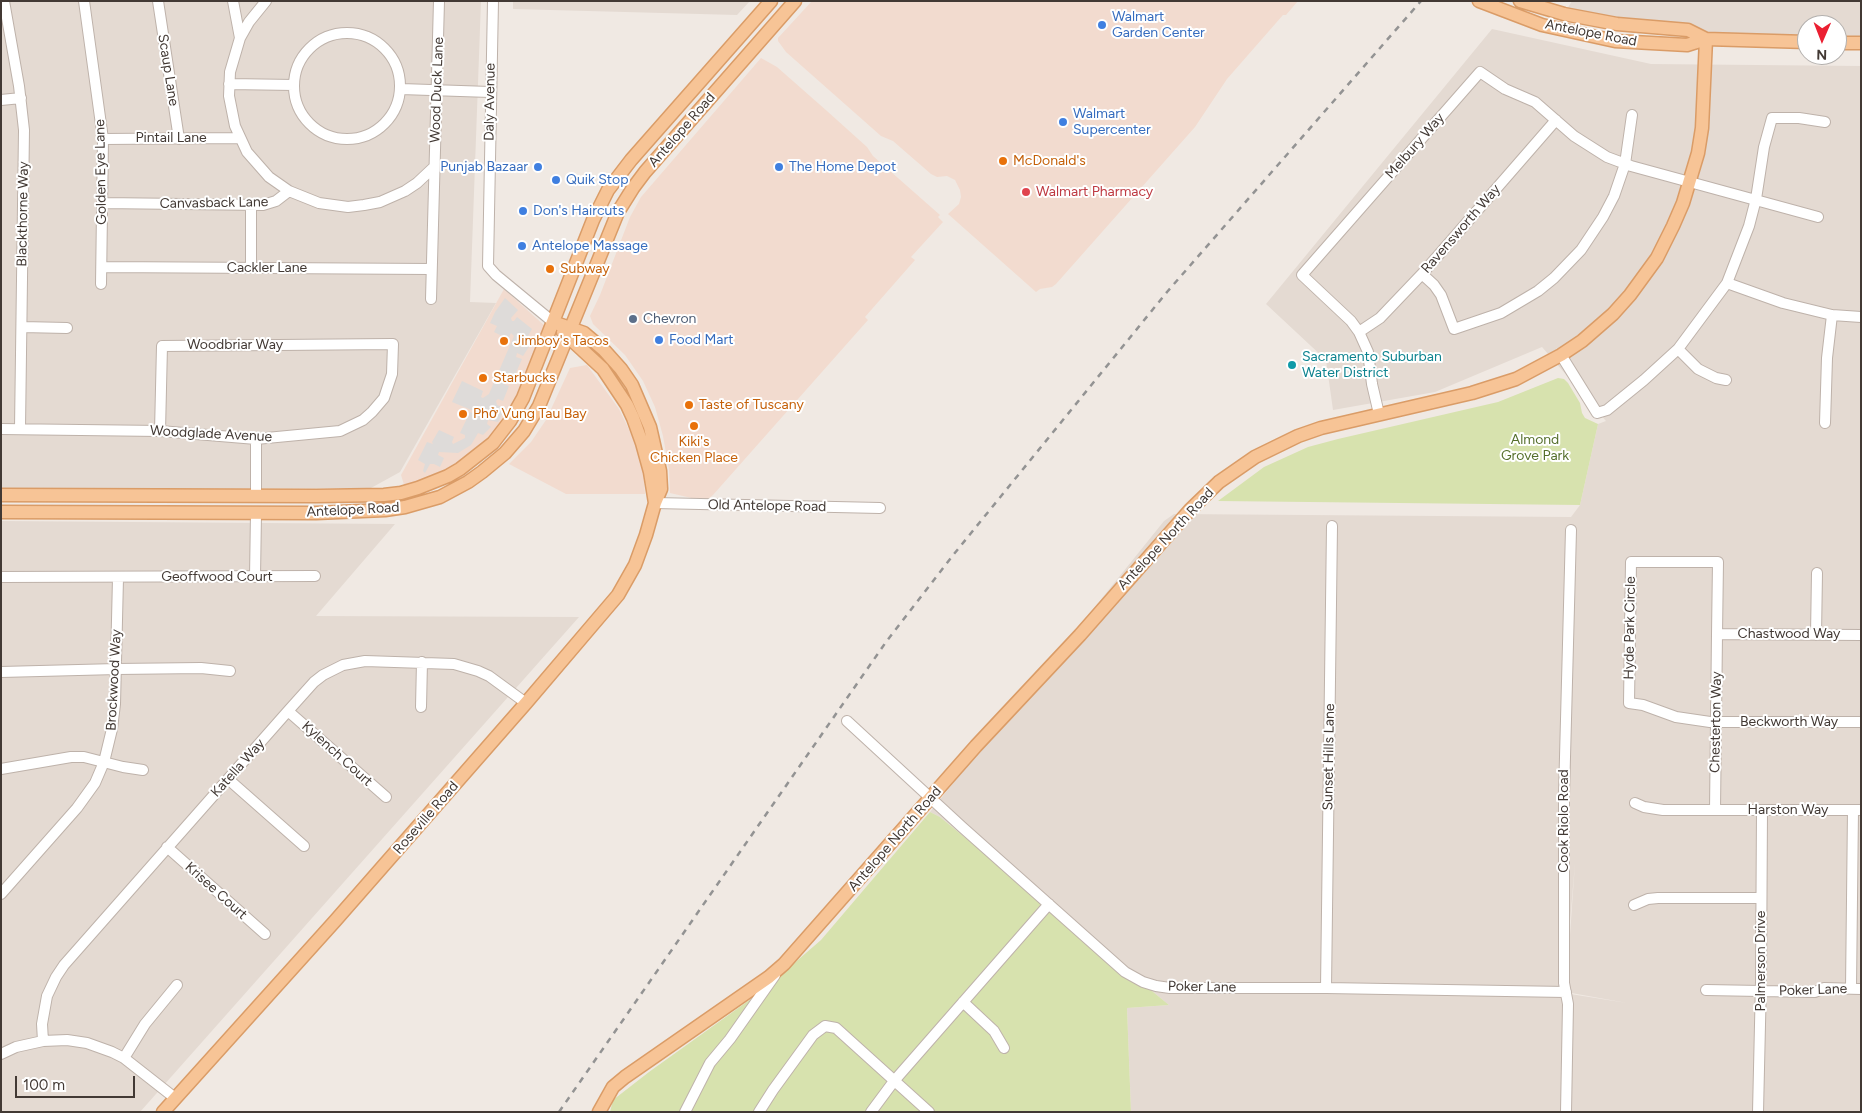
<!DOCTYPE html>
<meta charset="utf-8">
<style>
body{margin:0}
#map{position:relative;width:1862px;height:1113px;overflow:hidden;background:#f0e9e3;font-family:Figtree,sans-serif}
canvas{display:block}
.frame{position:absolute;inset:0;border:2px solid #423934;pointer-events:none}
.north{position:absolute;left:1797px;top:15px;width:50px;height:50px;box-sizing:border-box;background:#fff;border:1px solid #b3b0ae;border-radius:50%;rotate:181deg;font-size:14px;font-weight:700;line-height:20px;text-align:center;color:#423934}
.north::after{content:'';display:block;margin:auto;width:18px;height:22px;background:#eb2032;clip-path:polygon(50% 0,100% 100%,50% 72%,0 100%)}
.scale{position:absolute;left:15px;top:1076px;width:120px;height:22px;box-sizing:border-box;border:2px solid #423934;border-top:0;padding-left:6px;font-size:15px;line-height:18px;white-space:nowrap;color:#423934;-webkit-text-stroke:4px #fff;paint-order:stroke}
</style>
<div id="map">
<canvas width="1862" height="1113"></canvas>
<div class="frame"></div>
<div class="north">N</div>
<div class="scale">100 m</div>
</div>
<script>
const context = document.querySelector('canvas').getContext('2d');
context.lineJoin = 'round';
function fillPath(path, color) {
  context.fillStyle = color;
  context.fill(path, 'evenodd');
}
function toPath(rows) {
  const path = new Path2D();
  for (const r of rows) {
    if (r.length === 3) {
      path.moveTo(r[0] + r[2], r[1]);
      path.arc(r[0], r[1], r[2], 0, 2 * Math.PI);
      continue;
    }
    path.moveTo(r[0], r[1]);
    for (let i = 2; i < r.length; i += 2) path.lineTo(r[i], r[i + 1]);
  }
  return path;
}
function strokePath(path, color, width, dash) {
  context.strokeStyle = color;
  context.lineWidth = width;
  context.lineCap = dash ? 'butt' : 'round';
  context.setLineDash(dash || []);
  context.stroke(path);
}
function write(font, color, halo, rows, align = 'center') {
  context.font = font + ' Figtree,sans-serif';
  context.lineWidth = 4;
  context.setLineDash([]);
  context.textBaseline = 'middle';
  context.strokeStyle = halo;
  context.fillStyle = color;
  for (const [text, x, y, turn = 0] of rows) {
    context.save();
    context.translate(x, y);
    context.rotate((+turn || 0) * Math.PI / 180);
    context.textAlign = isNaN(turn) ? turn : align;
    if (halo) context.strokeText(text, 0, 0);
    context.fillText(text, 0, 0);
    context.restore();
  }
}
fillPath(toPath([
 [1,1,481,1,470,302,496,303,400,472,371,488,1,489],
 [513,1,750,1,737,15,513,9],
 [1572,1,1861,1,1861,44,1837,43,1837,25,1807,25,1807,41,1688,30,1564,14],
 [1492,29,1651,64,1861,66,1861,1112,1131,1112,1127,1008,1169,1005,940,817,930,812,1164,521,1174,514,1571,517,1580,505,1598,424,1606,421,1542,347,1435,392,1333,410,1326,360,1266,304],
 [1575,863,1566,992,1627,1003,1564,993],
 [1,521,395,524,316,616,579,617,140,1112,1,1112]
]), '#e4dad2');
fillPath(toPath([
 [812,1,1298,1,1286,15,1283,15,1227,79,1195,127,1056,284,1052,287,1040,289,1036,292,948,214,959,204,961,197,960,190,955,180,947,176,937,177,931,174,893,141,881,136,786,52,778,41,778,38],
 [761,58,777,67,827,111,867,147,873,156,940,215,938,217,943,222,911,257,915,260,865,317,868,320,713,495,707,500,700,500,670,493,669,470,663,436,655,407,643,381,625,355,593,324,590,316,600,295,630,217,641,197],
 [504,289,546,327,519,396,504,424,485,447,455,468,405,488,401,475],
 [587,365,619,409,642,456,645,494,566,494,509,464,531,442,546,420,570,368]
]), '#f2dbcf');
fillPath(toPath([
 [1558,378,1564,379,1568,383,1580,403,1582,413,1585,418,1598,424,1580,505,1218,501,1264,467,1308,447,1338,439,1498,402],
 [930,812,940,817,1169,1005,1127,1008,1131,1112,610,1112,613,1100,649,1072,762,991,821,940]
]), '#d7e2ae');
fillPath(toPath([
 [505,298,518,310,511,318,512,321,514,321,517,317,532,329,528,336,534,339,523,356,517,353,516,357,522,359,511,384,505,381,504,384,509,386,503,401,498,399,496,401,497,405,505,408,498,422,488,420,487,424,491,427,483,435,478,433,471,445,458,453,439,452,438,455,444,458,440,467,434,464,430,464,425,473,423,471,425,464,418,460,427,442,433,444,432,442,439,430,454,437,452,442,453,444,465,438,465,435,460,433,470,412,476,415,479,408,476,406,474,411,452,402,462,381,483,391,481,397,483,398,489,394,514,336,511,333,508,339,494,332,497,326,490,323,495,312]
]), '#dedbd9');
const minor = toPath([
 [4,1,19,86,24,130,20,428],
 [84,1,103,139,101,284],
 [158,1,179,139],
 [233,1,240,38],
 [266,1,249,22,240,38,230,72,229,96,235,126,247,152,269,177,289,191],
 [493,1,488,266,496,275,553,322],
 [347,86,53],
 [229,84,294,85],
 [401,89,490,92],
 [1,100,21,98],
 [103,139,240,138],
 [103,203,263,205,276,201,289,191,319,203,348,207,364,205,380,202,405,191,417,183,434,167],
 [251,205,251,268],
 [102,267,431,269],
 [1422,274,1434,285,1441,295,1454,329,1501,313,1538,291,1554,278,1581,250,1603,217,1614,196,1625,164,1632,115],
 [1727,283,1783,303,1832,315,1861,317],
 [431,299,439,1],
 [22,327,67,328],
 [1359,332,1380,318,1422,274,1556,120],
 [1678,349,1698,369,1716,378,1726,380],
 [1561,355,1597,413,1607,410,1644,380,1678,349,1727,283,1749,226,1756,199,1764,147,1772,118,1799,118,1825,122],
 [1379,414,1372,384,1368,352,1359,332,1351,321,1302,275,1480,72,1505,89,1535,102,1574,136,1607,157,1631,166,1818,217],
 [1825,423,1827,358,1832,315],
 [1,429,160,431,256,439,340,431,363,420,372,412,384,398,392,374,393,344,162,346,160,431],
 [256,496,256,439],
 [655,503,880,508],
 [1,577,315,576],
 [255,577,256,513],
 [1717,634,1861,635],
 [1816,635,1817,573],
 [1,672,117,669,201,668,230,671],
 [421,707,422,662],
 [288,711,386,797],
 [847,721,962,827,1125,972,1143,982,1156,986,1170,988,1326,988,1566,992],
 [1,769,71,757,84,757,123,767,143,770],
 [228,779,304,846],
 [1635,803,1644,807,1663,810,1861,810],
 [1715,810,1717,634,1718,562,1631,562,1629,703,1643,705,1676,717,1710,722,1861,722],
 [167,847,265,934],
 [1,894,77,808,95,783,104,762,112,729,115,704,118,578],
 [1634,905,1648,899,1658,898,1761,898],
 [1326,988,1332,526],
 [1851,988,1853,810],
 [1706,990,1815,992,1824,988,1861,989],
 [963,1002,994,1031,1004,1048],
 [43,1041,42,1024,47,996,56,977,64,965,288,711,314,682,323,675,343,665,365,661,454,664,478,671,489,676,526,703],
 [1,1054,16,1047,43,1041,67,1040,87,1043,112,1052,124,1058,175,1098],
 [124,1058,145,1024,177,985],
 [685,1112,710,1063,730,1039,775,975],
 [759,1112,773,1090,813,1035,825,1026,836,1028,929,1112],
 [871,1112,894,1081,1049,904],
 [1566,1112,1568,1004,1564,983,1564,795,1571,530],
 [1758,1112,1761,981,1762,810]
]);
const major = toPath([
 [1479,1,1542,25,1615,41,1687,45,1706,39,1807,42],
 [1520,1,1564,14,1617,24,1688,30,1706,39],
 [1837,43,1861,43],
 [563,332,603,369,627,405,633,418,642,443,650,472,655,503],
 [1,495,316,496,384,495,401,493,418,488,448,476,460,469,493,443,510,421,523,398,593,220,608,190,631,160,771,1],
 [1,512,316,513,385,510,405,507,440,497,468,482,482,472,505,453,524,431,539,406,618,212,633,188,645,172,795,1],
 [163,1112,335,921,526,703,618,595,635,565,646,535,655,503,661,489,660,471,650,427,632,385,621,369,604,350,584,333,553,322],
 [599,1112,613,1087,625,1077,769,977,784,964,976,746,1080,635,1190,510,1219,482,1255,457,1298,436,1321,428,1472,393,1516,379,1561,355,1582,341,1613,314,1630,295,1657,258,1673,226,1683,203,1698,153,1702,128,1706,39]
]);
strokePath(minor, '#beb2aa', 12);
strokePath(major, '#da9c67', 15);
strokePath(minor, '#fff', 10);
strokePath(major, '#f7c496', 12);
strokePath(toPath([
 [559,1112,886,642,954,554,1167,292,1421,1]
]), '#939393', 2.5, [6, 6]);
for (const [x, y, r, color] of [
 [1102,25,5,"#3f7fe0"],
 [1063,122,5,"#3f7fe0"],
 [1003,161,5,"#e8710a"],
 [538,167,5,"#3f7fe0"],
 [779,167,5,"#3f7fe0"],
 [556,180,5,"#3f7fe0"],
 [1026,192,5,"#e0444e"],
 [523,211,5,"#3f7fe0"],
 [522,246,5,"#3f7fe0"],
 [550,269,5,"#e8710a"],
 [633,319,5,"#5c6f8a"],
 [659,340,5,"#3f7fe0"],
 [504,341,5,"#e8710a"],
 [1292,365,5,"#0f9aa8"],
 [483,378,5,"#e8710a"],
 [689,405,5,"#e8710a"],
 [463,414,5,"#e8710a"],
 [694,426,5,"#e8710a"]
]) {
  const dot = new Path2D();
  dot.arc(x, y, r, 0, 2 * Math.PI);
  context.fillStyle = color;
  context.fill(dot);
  strokePath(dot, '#fff', 2);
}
write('14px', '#366cbe', '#fff', [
 ["Walmart",1112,17],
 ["Garden Center",1112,33],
 ["Walmart",1073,114],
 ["Supercenter",1073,130],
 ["Punjab Bazaar",528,167,"right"],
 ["The Home Depot",789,167],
 ["Quik Stop",566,180],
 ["Don's Haircuts",533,211],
 ["Antelope Massage",532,246],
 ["Food Mart",669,340]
], 'left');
write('14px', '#423934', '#fff', [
 ["Antelope Road",1591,33,11],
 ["Scaup Lane",168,70,81],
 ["Wood Duck Lane",437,90,-88],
 ["Daly Avenue",490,102,-89],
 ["Antelope Road",682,130,-49],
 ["Pintail Lane",171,138],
 ["Melbury Way",1415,146,-49],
 ["Golden Eye Lane",101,172,-91],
 ["Canvasback Lane",214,203,-1],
 ["Blackthorne Way",23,214,-89],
 ["Ravensworth Way",1461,229,-49],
 ["Cackler Lane",267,268],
 ["Woodbriar Way",235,345],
 ["Woodglade Avenue",211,434,3],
 ["Old Antelope Road",767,506,1],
 ["Antelope Road",353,510,-3],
 ["Antelope North Road",1166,539,-47],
 ["Geoffwood Court",217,577],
 ["Hyde Park Circle",1630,628,-89],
 ["Chastwood Way",1789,634],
 ["Brockwood Way",114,680,-87],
 ["Chesterton Way",1716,722,-89],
 ["Beckworth Way",1789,722],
 ["Kylench Court",337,754,42],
 ["Sunset Hills Lane",1329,757,-89],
 ["Katella Way",238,768,-48],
 ["Harston Way",1788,810],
 ["Roseville Road",426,818,-49],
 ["Cook Riolo Road",1564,821,-90],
 ["Antelope North Road",895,839,-49],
 ["Krisee Court",216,891,42],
 ["Palmerson Drive",1761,961,-90],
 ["Poker Lane",1202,987,1],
 ["Poker Lane",1813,990,-2]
]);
write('14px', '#c56008', '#fff', [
 ["McDonald's",1013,161],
 ["Subway",560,269],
 ["Jimboy's Tacos",514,341],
 ["Starbucks",493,378],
 ["Taste of Tuscany",699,405],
 ["Phở Vung Tau Bay",473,414],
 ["Kiki's",694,442,"center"],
 ["Chicken Place",694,458,"center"]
], 'left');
write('14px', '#be3a42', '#fff', [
 ["Walmart Pharmacy",1036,192]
], 'left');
write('14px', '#4e5e75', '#fff', [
 ["Chevron",643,319]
], 'left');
write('14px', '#0d838f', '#fff', [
 ["Sacramento Suburban",1302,357],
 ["Water District",1302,373]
], 'left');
write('14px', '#556f2c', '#fff', [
 ["Almond",1535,440],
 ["Grove Park",1535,456]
]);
</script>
